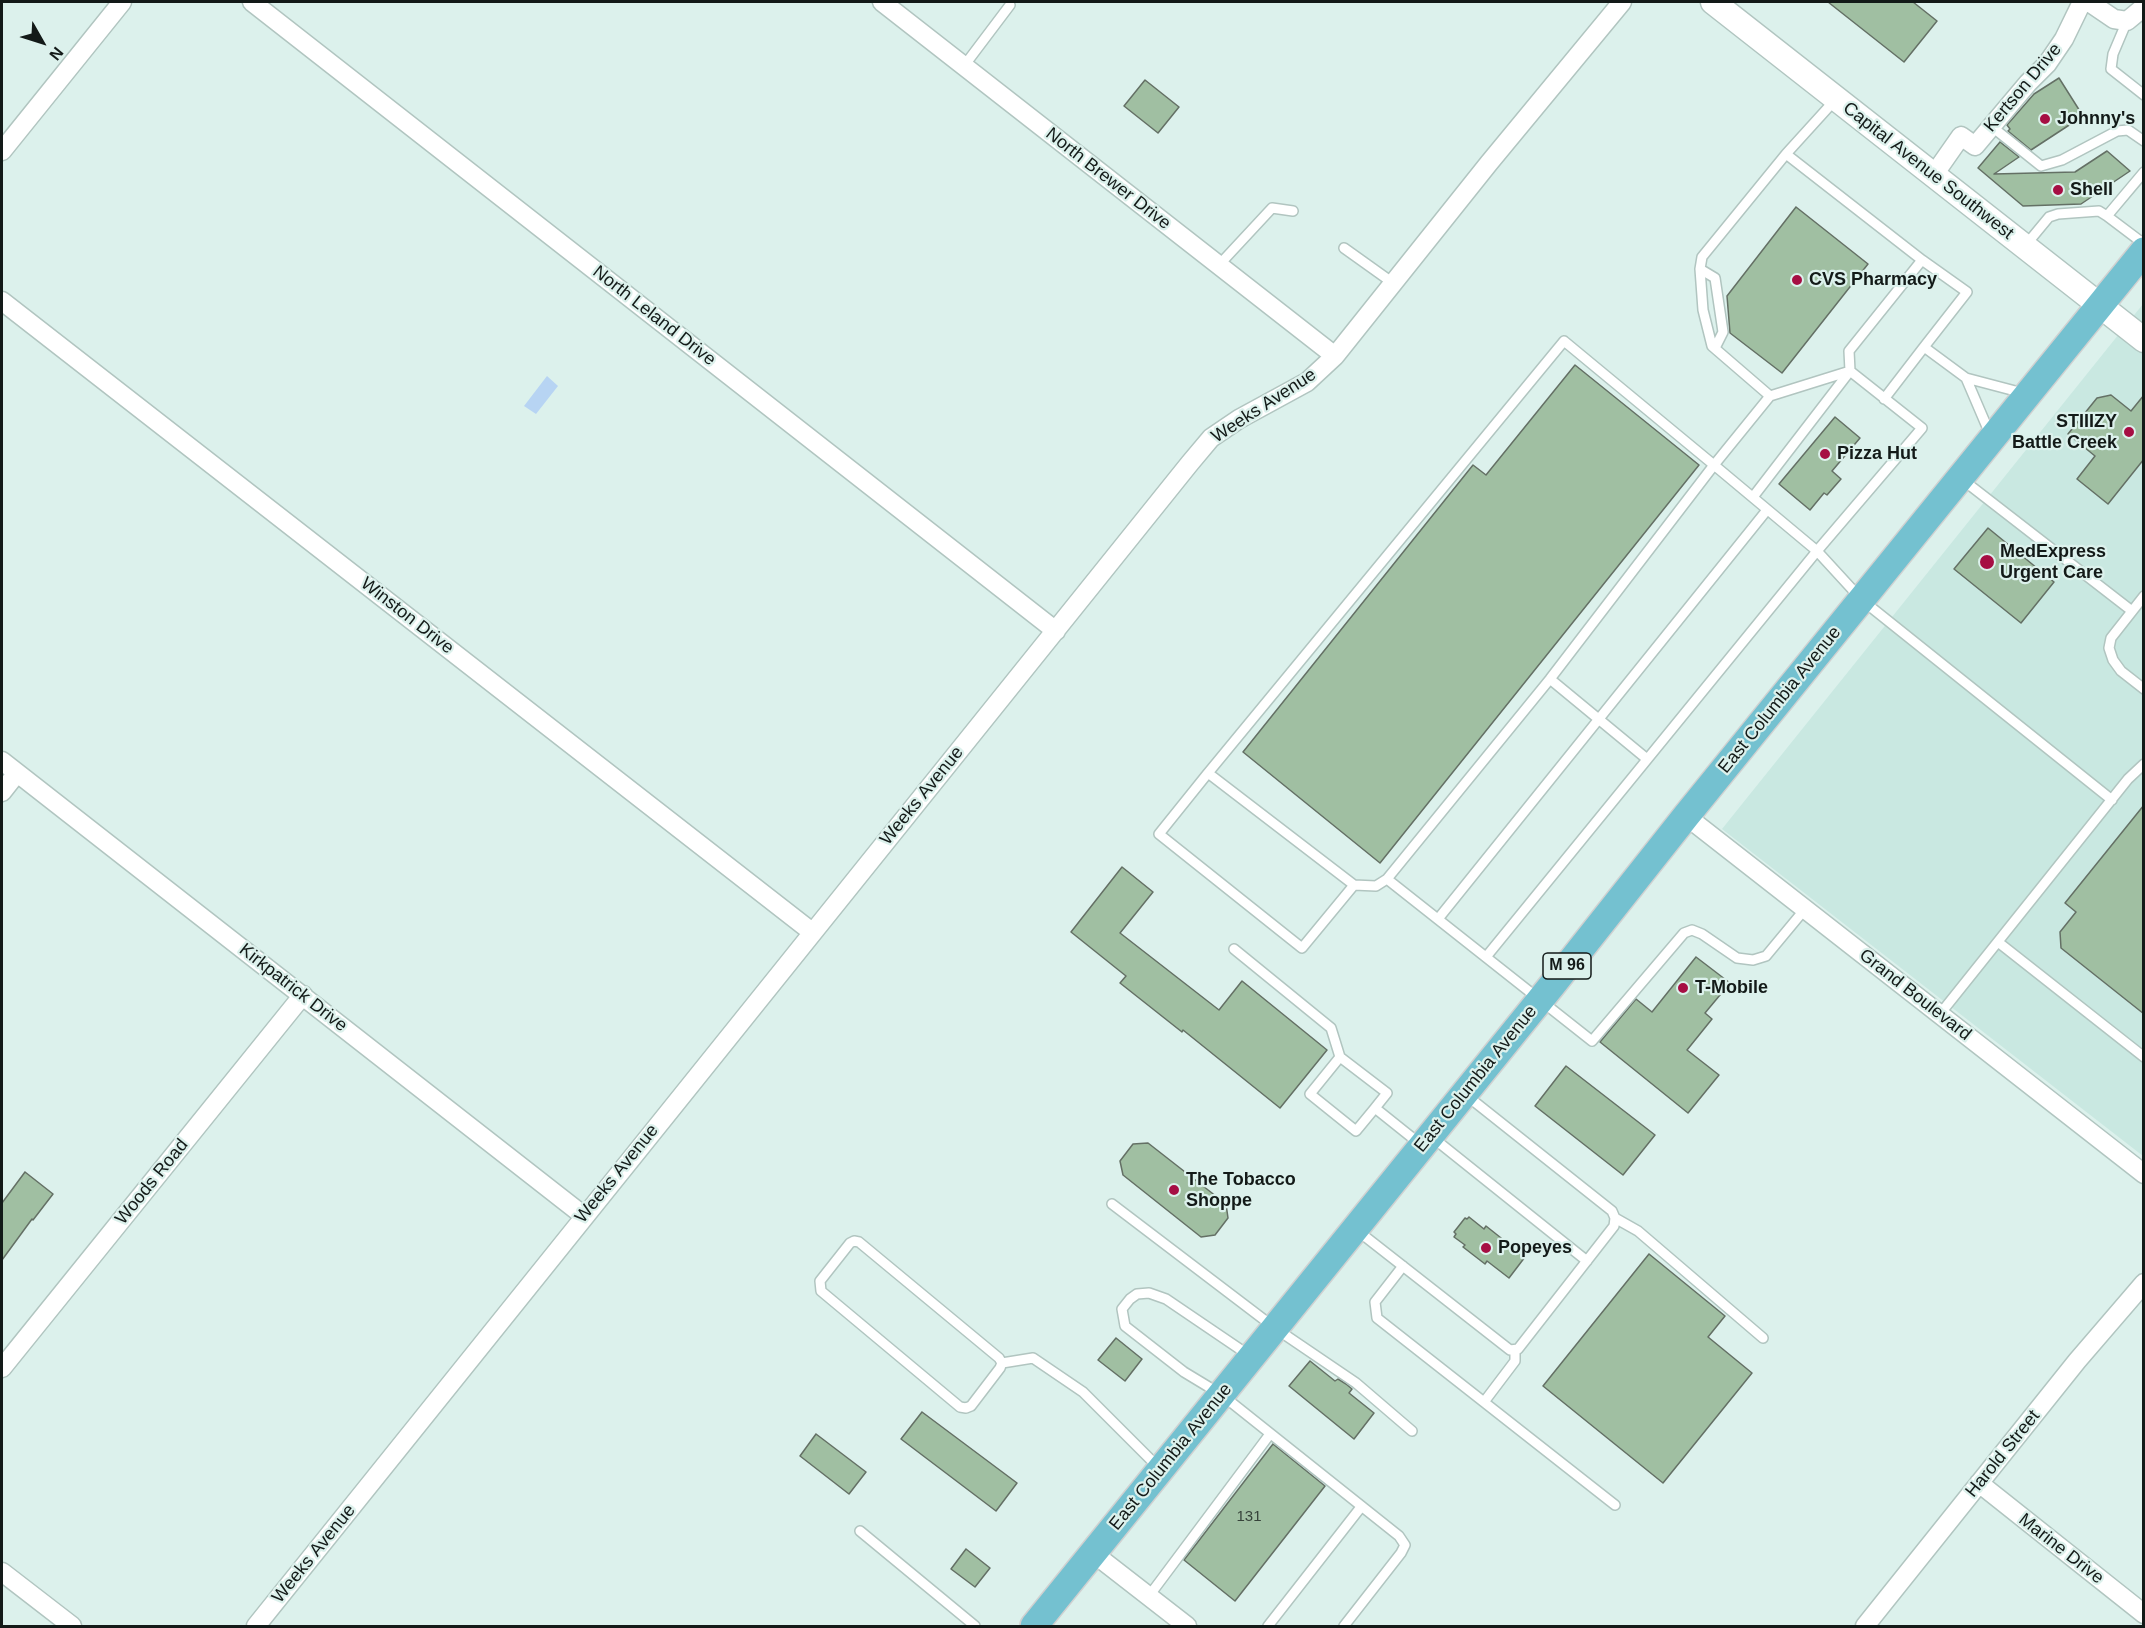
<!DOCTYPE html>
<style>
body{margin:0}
#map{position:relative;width:2145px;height:1628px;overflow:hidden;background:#dcf1ec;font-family:Arial,sans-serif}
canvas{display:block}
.frame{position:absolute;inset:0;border:3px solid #131a18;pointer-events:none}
.north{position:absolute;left:12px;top:12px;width:60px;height:60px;-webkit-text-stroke:4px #dcf1ec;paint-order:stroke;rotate:129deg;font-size:16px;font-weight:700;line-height:24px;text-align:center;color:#131a18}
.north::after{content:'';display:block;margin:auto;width:21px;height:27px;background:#131a18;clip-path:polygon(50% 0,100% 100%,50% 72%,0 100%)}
</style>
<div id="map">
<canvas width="2145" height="1628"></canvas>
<div class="frame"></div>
<div class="north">N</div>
</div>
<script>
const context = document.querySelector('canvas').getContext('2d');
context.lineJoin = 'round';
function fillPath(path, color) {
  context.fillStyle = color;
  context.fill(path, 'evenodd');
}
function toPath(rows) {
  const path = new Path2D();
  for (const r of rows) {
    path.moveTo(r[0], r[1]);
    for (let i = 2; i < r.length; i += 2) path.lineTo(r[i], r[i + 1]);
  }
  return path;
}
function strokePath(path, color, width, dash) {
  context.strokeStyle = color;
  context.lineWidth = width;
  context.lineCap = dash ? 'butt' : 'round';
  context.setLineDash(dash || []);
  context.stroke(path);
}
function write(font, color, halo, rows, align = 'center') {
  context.font = font + ' Arial,sans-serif';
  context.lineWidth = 4.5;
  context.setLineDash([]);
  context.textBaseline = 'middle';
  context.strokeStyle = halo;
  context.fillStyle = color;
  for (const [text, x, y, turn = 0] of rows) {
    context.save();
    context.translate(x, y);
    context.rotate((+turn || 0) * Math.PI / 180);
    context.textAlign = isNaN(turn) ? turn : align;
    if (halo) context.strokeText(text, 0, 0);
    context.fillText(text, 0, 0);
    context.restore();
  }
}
fillPath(toPath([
 [2143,304,2143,1156,1722,829]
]), '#c9e8e1');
fillPath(toPath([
 [547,376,558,386,536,414,524,406]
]), '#b7d4f3');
const building = toPath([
 [1828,2,1913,2,1937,21,1904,62,1828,2],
 [2059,78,2083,116,2031,150,2008,131,2010,129,2007,125,2034,94,2059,78],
 [1145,80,1179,107,1158,133,1124,106,1145,80],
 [2000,142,2019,157,1994,174,2075,172,2107,151,2130,171,2081,204,2023,206,1978,168,2000,142],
 [1796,207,1868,264,1782,373,1730,333,1727,296,1796,207],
 [1575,365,1699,465,1380,863,1243,752,1473,465,1486,475,1575,365],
 [2111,395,2131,411,2144,395,2144,459,2108,504,2077,479,2095,456,2068,434,2097,398,2111,395],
 [1835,417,1860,438,1832,471,1841,479,1827,495,1824,493,1810,510,1779,484,1835,417],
 [1988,528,2054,582,2021,623,1954,569,1988,528],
 [2144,805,2144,1014,2061,948,2060,932,2076,912,2065,903,2144,805],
 [1122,867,1153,892,1120,933,1219,1010,1242,981,1327,1050,1280,1108,1183,1030,1182,1032,1120,983,1126,976,1071,932,1122,867],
 [1696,957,1730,983,1705,1013,1712,1019,1687,1050,1719,1075,1688,1113,1600,1042,1636,999,1652,1012,1696,957],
 [1566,1066,1655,1135,1623,1175,1535,1106,1566,1066],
 [1148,1143,1226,1204,1228,1218,1215,1235,1201,1237,1123,1175,1120,1161,1133,1144,1148,1143],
 [25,1172,53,1194,33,1220,32,1219,2,1260,2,1203,25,1172],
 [1469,1217,1484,1229,1486,1226,1525,1257,1509,1278,1487,1261,1485,1264,1463,1247,1465,1245,1454,1237,1456,1234,1454,1232,1465,1218,1467,1219,1469,1217],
 [1649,1254,1725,1316,1708,1337,1752,1373,1663,1483,1543,1386,1649,1254],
 [1116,1338,1142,1359,1125,1381,1098,1360,1116,1338],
 [1310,1361,1335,1381,1338,1379,1346,1384,1352,1389,1349,1393,1374,1413,1354,1439,1289,1386,1310,1361],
 [922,1412,1017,1483,996,1511,901,1439,922,1412],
 [816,1434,866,1472,849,1494,800,1456,816,1434],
 [1273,1444,1325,1486,1235,1601,1184,1560,1273,1444],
 [966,1549,990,1568,975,1587,951,1569,966,1549]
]);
fillPath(building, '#a0bfa2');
strokePath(building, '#647065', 1.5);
const service = toPath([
 [2127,21,2113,54,2111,69,2144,95],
 [964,66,1010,5],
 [1835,100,1786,154,1702,257,1700,269,1703,310,1712,346,1770,396,1850,371],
 [1991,126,2041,166,2062,160,2117,131,2128,130,2144,141],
 [1786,154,1922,260],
 [2107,216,2144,244],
 [2025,246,2049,217,2058,214,2099,211,2107,216,2144,172],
 [1344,248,1393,283],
 [1219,265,1272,208,1293,211],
 [1700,269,1715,278,1723,332,1715,348],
 [1966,378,1990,434],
 [1884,399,1924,347],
 [1963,480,2132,611],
 [1753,497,1850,371,1849,351,1922,260,1967,292,1924,347,1966,378,2023,393],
 [2144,596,2111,638,2109,648,2113,660,2121,671,2144,689],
 [1550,679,1647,759],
 [1208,773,1159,834,1302,948,1354,885],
 [1387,879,1376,886,1354,885,1208,773,1564,341,1714,465,1770,396],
 [1805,909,1766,956,1753,960,1737,958,1702,934,1692,930,1684,933,1592,1041,1387,879,1550,679,1714,465,1817,551,1862,600,2112,800],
 [1438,919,1767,510],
 [1998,942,2144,1057],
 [1234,949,1331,1028,1340,1057,1387,1093,1375,1108,1420,1144],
 [1486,957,1817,551,1922,428,1850,371],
 [1940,1014,2128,779,2144,764],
 [1340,1057,1310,1094,1356,1131,1375,1108],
 [1432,1137,1587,1261],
 [1112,1204,1275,1328,1356,1383,1412,1431],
 [1615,1218,1638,1231,1763,1338],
 [1358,1231,1510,1350,1518,1349,1614,1226,1615,1218,1612,1211,1466,1095],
 [1403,1266,1375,1302,1377,1318,1615,1505],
 [1250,1356,1166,1299,1149,1293,1137,1294,1130,1299,1122,1309,1125,1326,1184,1372,1222,1395,1399,1536,1405,1545,1401,1553,1344,1626],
 [1002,1363,1000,1368,971,1406,966,1408,960,1407,821,1291,820,1281,850,1243,854,1241,859,1242,999,1358,1002,1363,1033,1358,1083,1392,1159,1468],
 [1484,1402,1515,1361,1515,1351],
 [860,1531,975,1626],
 [1149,1596,1270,1434],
 [1268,1626,1361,1507]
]);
const minor = toPath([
 [252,2,1056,631],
 [882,2,1335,356],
 [2089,2,2114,19,2127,21,2144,7],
 [2,151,122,2],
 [1933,176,1961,136,1975,146,2028,83,2047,64,2064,39,2082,2],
 [2,301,812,932],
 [2,761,584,1216],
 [2,792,17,773],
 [1686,816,2144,1174],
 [2,1368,303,995],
 [1979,1483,2144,1614],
 [1093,1553,1187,1626],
 [2,1572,72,1626],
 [256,1626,1190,463,1211,438,1239,419,1307,382,1335,356,1489,163,1622,2],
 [1865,1626,2077,1361,2144,1283]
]);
const secondary = toPath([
 [1713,2,2144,340]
]);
const primary = toPath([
 [1034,1626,1553,984,1686,816,2144,251]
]);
strokePath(service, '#b1c5c0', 12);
strokePath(minor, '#b1c5c0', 21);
strokePath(secondary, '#b1c5c0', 27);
strokePath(primary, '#d0d1d1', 30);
strokePath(service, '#fff', 9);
strokePath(minor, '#fff', 18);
strokePath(secondary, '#fff', 24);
strokePath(primary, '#74c1d0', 27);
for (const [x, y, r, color] of [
 [2045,119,6,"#a60e43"],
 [2058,190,6,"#a60e43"],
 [1797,280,6,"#a60e43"],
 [2129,432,6,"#a60e43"],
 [1825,454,6,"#a60e43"],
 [1987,562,8,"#a60e43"],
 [1683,988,6,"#a60e43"],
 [1174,1190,6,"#a60e43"],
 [1486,1248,6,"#a60e43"]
]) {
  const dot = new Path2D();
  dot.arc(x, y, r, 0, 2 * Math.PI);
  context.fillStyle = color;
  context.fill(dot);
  strokePath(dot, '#dcf1ec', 2);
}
write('15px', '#36433a', null, [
 ["131",1249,1517]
]);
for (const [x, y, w] of [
 [1567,966,48]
]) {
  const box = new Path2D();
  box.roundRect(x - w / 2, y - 13, w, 26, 4.5);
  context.fillStyle = '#dcf1ec';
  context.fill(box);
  strokePath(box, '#131a18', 1.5);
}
write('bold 16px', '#131a18', null, [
 ["M 96",1567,966]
]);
write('18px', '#131a18', '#dcf1ec', [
 ["Kertson Drive",2023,88,-50],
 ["Capital Avenue Southwest",1928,171,38],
 ["North Brewer Drive",1108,179,38],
 ["North Leland Drive",654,316,38],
 ["Weeks Avenue",1264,406,-33],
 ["Winston Drive",407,616,38],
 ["East Columbia Avenue",1780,700,-51],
 ["Weeks Avenue",922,796,-51],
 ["Kirkpatrick Drive",293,988,38],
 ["Grand Boulevard",1915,995,38],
 ["East Columbia Avenue",1476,1079,-51],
 ["Weeks Avenue",617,1174,-51],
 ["Woods Road",152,1182,-51],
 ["Harold Street",2003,1454,-51],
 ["East Columbia Avenue",1171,1457,-51],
 ["Marine Drive",2061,1549,38],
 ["Weeks Avenue",314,1554,-51]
]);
write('bold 18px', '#131a18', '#dcf1ec', [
 ["Johnny's",2057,119],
 ["Shell",2070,190],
 ["CVS Pharmacy",1809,280],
 ["STIIIZY",2117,422,"right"],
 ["Battle Creek",2117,443,"right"],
 ["Pizza Hut",1837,454],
 ["MedExpress",2000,552],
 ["Urgent Care",2000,573],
 ["T-Mobile",1695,988],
 ["The Tobacco",1186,1180],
 ["Shoppe",1186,1201],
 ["Popeyes",1498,1248]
], 'left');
</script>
